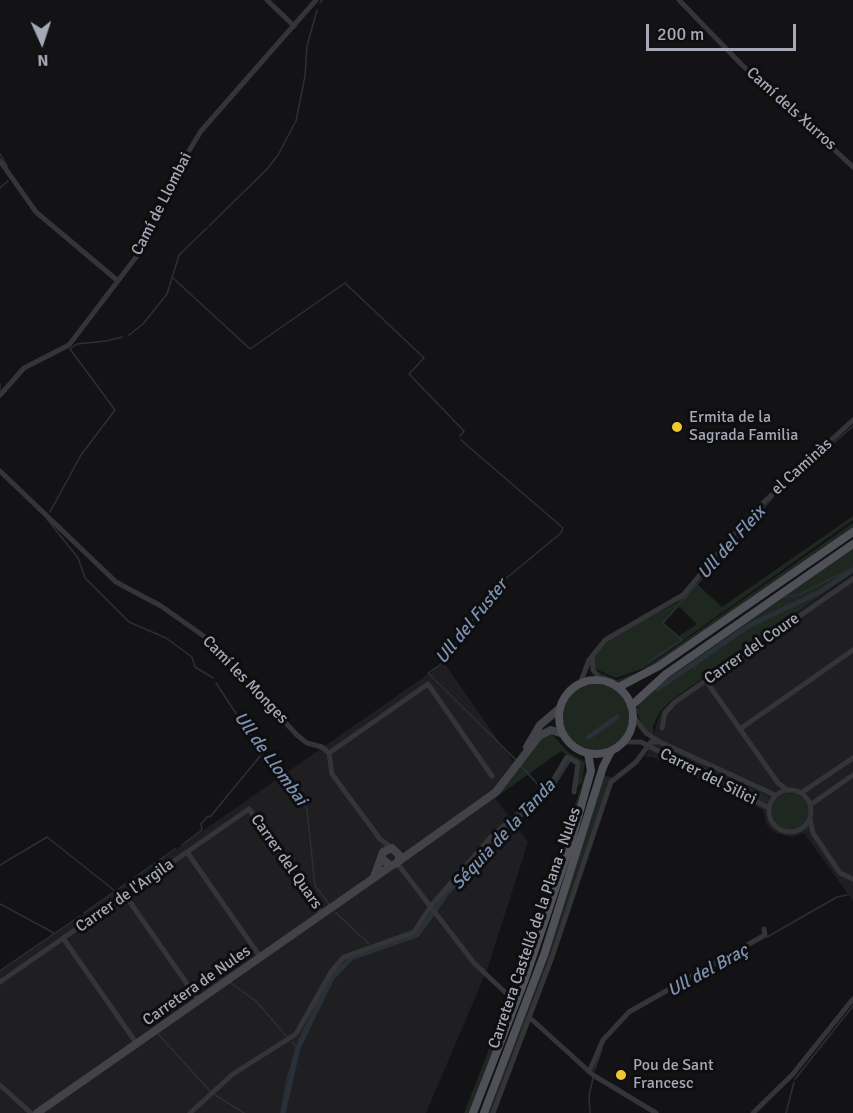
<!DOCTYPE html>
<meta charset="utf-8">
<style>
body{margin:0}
#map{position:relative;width:853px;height:1113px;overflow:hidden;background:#131315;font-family:Signika,sans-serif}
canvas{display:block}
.north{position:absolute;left:12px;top:12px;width:60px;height:60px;-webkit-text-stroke:4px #0e0e10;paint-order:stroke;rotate:177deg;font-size:16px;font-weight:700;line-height:24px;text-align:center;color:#a5a8b5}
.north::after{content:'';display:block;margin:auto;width:21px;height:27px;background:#a5a8b5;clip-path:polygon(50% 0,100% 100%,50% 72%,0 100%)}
.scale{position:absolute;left:646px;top:24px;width:150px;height:27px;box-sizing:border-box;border:3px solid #a5a8b5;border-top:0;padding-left:8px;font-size:18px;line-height:21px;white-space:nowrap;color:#a5a8b5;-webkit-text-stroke:4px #0e0e10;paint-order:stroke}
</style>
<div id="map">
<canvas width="853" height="1113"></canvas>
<div class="north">N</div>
<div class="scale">200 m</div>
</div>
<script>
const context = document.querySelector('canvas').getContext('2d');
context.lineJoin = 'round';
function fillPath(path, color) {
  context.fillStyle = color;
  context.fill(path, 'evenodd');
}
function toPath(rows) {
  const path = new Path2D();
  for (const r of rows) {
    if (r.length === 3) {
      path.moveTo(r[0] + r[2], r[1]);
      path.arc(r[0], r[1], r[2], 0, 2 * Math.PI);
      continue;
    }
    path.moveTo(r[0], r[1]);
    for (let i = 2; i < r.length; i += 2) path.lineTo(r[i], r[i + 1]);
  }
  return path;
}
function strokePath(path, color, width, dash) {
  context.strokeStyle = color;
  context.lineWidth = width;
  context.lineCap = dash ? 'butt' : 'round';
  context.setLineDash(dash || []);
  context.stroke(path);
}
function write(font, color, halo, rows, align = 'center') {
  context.font = font + ' Signika,sans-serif';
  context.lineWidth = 6;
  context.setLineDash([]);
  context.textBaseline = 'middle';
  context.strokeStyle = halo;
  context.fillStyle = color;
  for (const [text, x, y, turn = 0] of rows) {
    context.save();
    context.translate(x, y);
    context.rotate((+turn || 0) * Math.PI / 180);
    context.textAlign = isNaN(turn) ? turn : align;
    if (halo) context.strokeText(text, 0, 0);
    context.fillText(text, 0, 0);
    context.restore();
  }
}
fillPath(toPath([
 [853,574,853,901,804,833,792,837,775,833,766,824,763,810,652,757,646,757,661,711,674,699],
 [444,663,523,776,495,798,528,842,487,970,426,1113,0,1113,0,972]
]), '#1f1f22');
fillPath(toPath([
 [853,516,853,520,644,668,616,678,594,668,594,657,606,640,676,603,696,583,722,607],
 [678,606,697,624,679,636,663,623],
 [853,523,853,529,652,668,622,683,602,678,596,671,617,680,641,671],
 [853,547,853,573,673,699,660,711,653,726,653,736,644,730,636,710,641,700,655,686],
 [596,717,33],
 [550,732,568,752,585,762,582,782,576,789,578,763,561,751,495,798,516,772,534,744],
 [665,747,769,798,766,804,662,753],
 [586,771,586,783,540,930,470,1113,464,1113,528,950],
 [604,776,612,777,553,947,491,1113,487,1113,545,964],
 [790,811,18]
]), '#1f2721');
strokePath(toPath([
 [320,3,322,0],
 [0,154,7,166],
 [0,188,8,181],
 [209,226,268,168,278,155,296,121,305,76,307,46,317,10],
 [172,277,250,349,345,283,424,358,409,374,464,431,460,436],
 [129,335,143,324,167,294,179,255,207,228],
 [0,384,0,390],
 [461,440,563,528,561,533,498,585,440,665,428,673,516,760],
 [814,460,853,426],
 [50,512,81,455,115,410,70,349,77,344,106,341,122,337],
 [47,519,78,558,85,578,129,622,166,638,192,657,195,667,213,678],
 [785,597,798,595,853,568],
 [650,661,682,640,663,623,773,497],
 [695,669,694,666,748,628,819,592],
 [216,683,268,762,279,772,307,809,315,886,330,905],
 [522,767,542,789],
 [182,845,202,830,201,824,208,816,210,817,261,755],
 [0,865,47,837,115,891],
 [450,888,503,830],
 [0,904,54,933],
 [437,906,445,894],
 [335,912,368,943],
 [84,913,175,849],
 [418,931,431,913],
 [767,937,837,897,847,895],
 [396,941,412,936],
 [0,971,80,916],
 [332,975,350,958],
 [231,983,256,1001,287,1037],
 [158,1034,210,1091],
 [292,1042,298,1048],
 [594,1071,602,1049],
 [795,1079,853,1006],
 [215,1095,244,1113],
 [281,1113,287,1080,299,1039,319,998],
 [590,1113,589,1096,593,1078],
 [786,1113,794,1082]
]), '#2a3038', 1.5);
strokePath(toPath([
 [657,689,750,625,818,593,853,570],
 [589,737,617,717],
 [436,909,446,894,505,829,550,790,570,758],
 [283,1113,298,1048,332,978,351,958,417,935,433,913]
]), '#2a3038', 5);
strokePath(toPath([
 [267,0,294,26],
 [679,0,742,65,853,167],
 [0,161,36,212,118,281],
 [0,395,24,368,69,345,140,252,181,164,201,131,316,0],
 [0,471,116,582,161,606,205,637,297,735,307,743,322,747,329,753,332,774,380,839,392,848],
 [592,657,593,670,601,680],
 [706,681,778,783,787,790],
 [580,684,589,660,605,640,683,595,753,512,853,420],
 [633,716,646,733,660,742,775,795],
 [662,728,665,713,675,702,853,579],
 [740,729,853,650],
 [623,742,641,742,769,808],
 [329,753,428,684,492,776],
 [790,811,21],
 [801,793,853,758],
 [810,805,853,775],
 [810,819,813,833,840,873,853,879],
 [187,852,261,958],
 [397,863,474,963,506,993],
 [125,895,199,1001],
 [63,938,137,1044],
 [0,982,249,809,323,915],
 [529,1017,593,1075,656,1113],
 [589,1072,603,1040,629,1012,765,935,764,929],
 [0,1085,31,1113],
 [190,1113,233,1074,296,1034,331,972,344,957,414,932,431,906,491,837,549,787,567,757,578,763,574,792],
 [493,1113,552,957,611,782,636,762,651,742,660,742],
 [753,1113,792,1075,853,999]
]), '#343439', 5);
strokePath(toPath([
 [527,747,540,725,560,708],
 [399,861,496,792,539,736,551,730,563,734],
 [374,877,383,852,392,848,400,856,397,863,391,866,382,859],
 [37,1113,391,866]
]), '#424349', 8);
strokePath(toPath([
 [596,717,37],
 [619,687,659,666,853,532],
 [631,706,666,674,853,544],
 [473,1113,525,979,570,846,591,771,588,753],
 [484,1113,544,955,603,767,611,751]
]), '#505158', 8);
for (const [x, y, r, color] of [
 [677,427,6,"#eec732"],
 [621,1075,6,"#eec732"]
]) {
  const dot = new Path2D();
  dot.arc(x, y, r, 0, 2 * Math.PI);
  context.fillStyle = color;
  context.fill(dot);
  strokePath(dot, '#0e0e10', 2);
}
write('16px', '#a5a8b5', '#0e0e10', [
 ["Camí dels Xurros",791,109,42],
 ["Camí de Llombai",162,204,-63],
 ["el Caminàs",802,467,-42],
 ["Carrer del Coure",752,649,-35],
 ["Camí les Monges",245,680,46],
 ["Carrer del Silici",708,777,27],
 ["Carrer del Quars",286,862,55],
 ["Carrer de l'Argila",125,896,-35],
 ["Carretera Castelló de la Plana - Nules",535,928,-71],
 ["Carretera de Nules",197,986,-35]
]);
write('16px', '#a5a8b5', '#0e0e10', [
 ["Ermita de la",689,418],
 ["Sagrada Familia",689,436],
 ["Pou de Sant",633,1066],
 ["Francesc",633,1084]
], 'left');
write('italic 18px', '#7c91b0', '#0e0e10', [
 ["Ull del Fleix",732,543,-48],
 ["Ull del Fuster",472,622,-51],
 ["Ull de Llombai",270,759,54],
 ["Séquia de la Tanda",504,835,-47],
 ["Ull del Braç",708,971,-29]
]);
</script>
